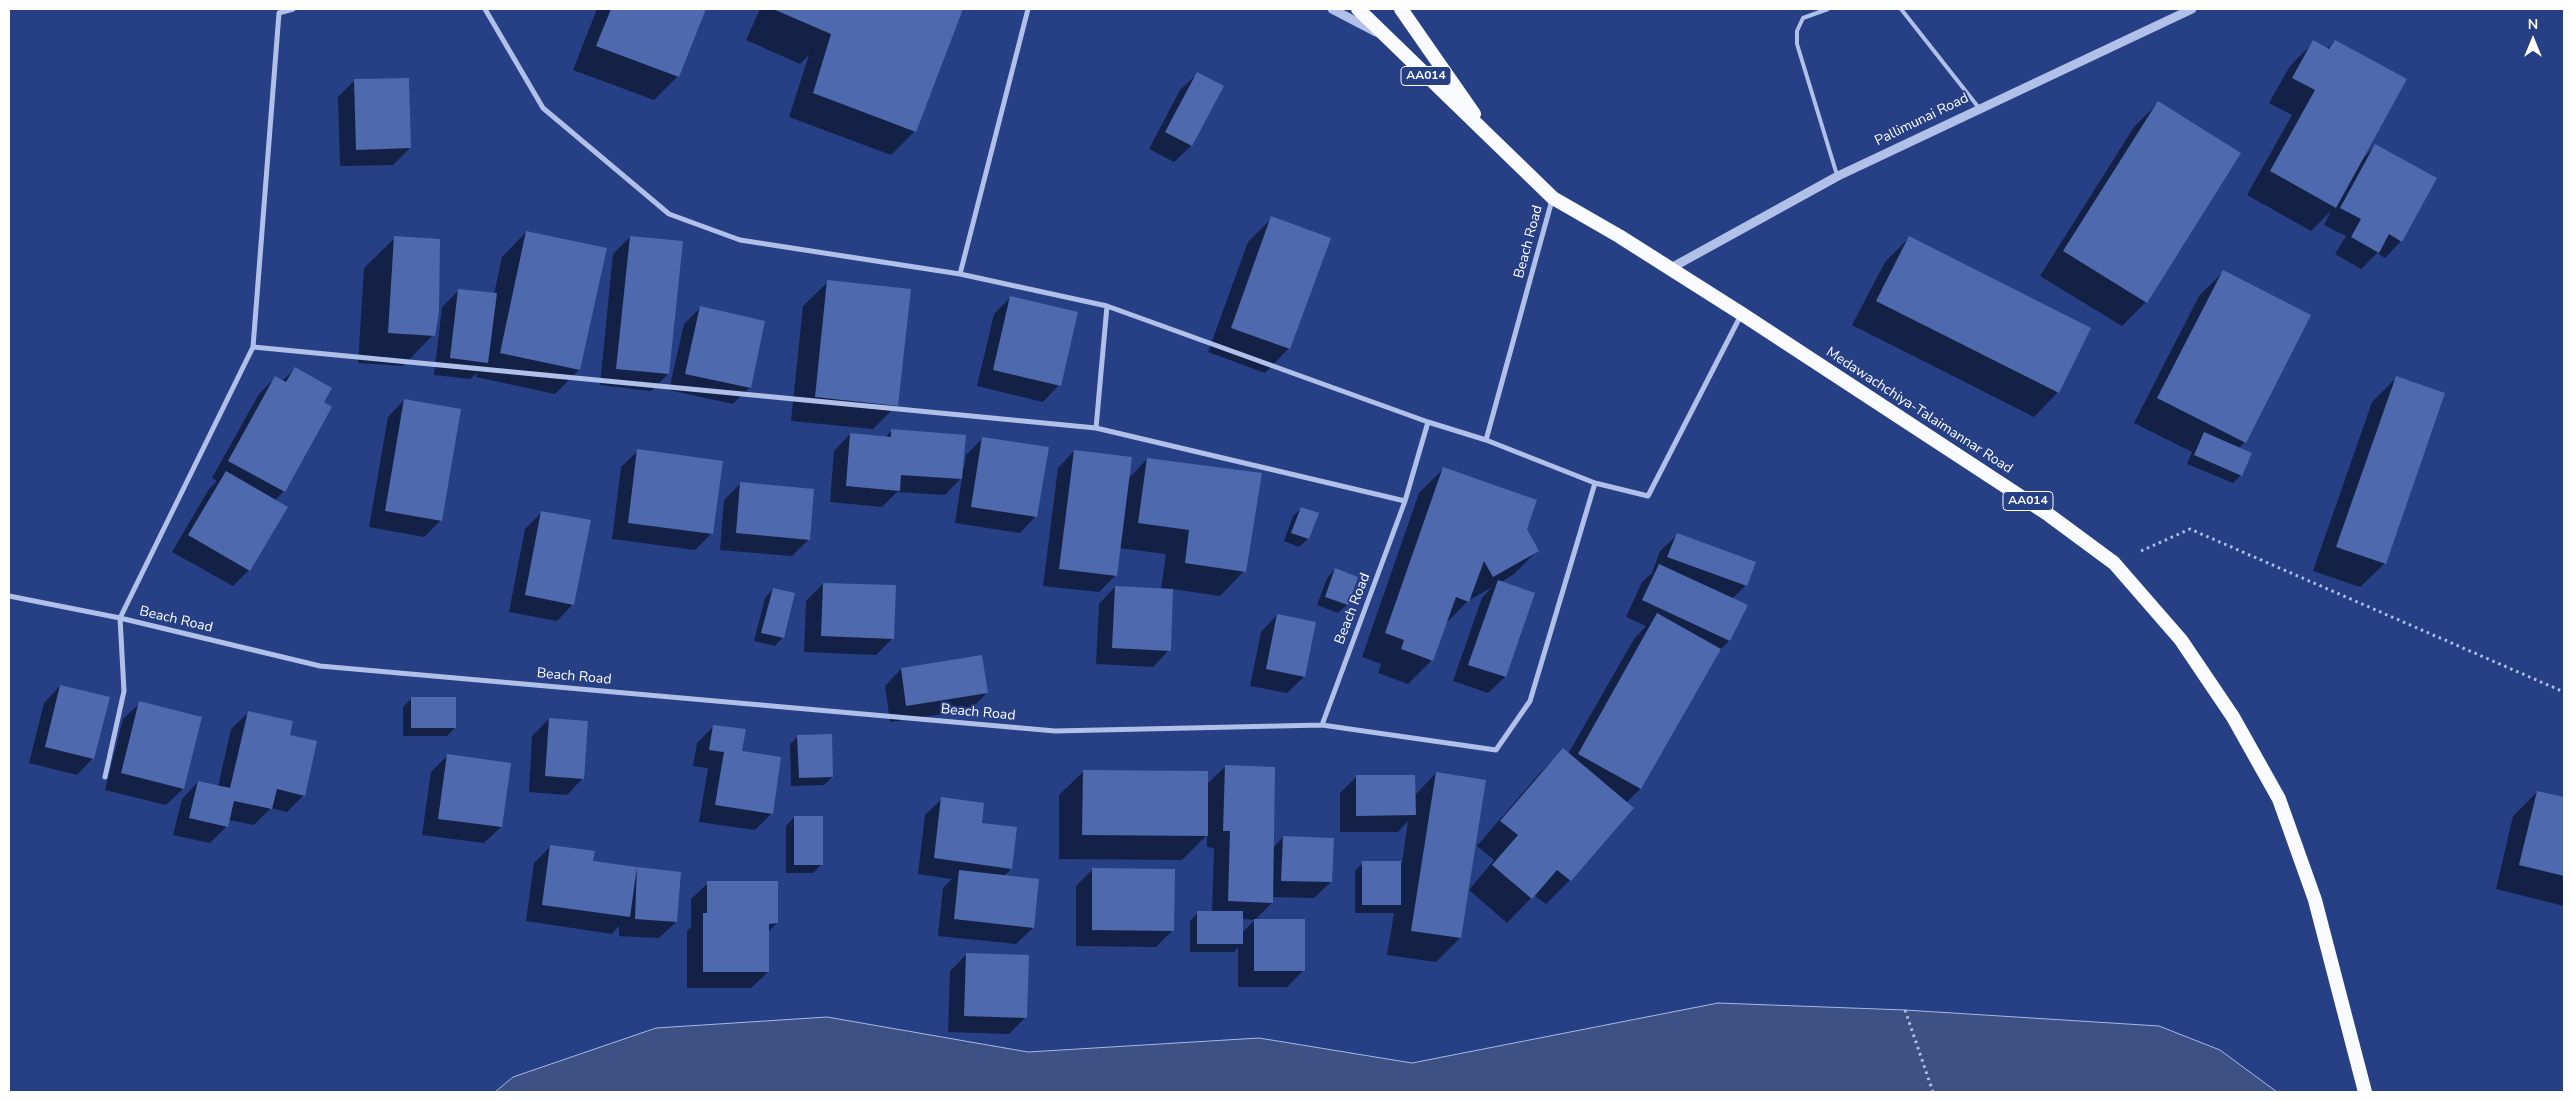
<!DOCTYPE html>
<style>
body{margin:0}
#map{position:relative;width:2573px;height:1101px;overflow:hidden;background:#263f85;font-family:"Nunito Sans",sans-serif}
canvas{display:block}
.frame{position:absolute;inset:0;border:10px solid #fff;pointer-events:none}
.north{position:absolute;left:2508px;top:15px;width:50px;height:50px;-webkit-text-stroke:4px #263f85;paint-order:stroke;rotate:0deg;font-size:14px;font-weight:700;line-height:20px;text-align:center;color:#fff}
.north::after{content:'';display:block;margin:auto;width:18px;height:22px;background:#fff;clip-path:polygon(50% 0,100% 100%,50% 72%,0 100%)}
</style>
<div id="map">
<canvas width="2573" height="1101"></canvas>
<div class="frame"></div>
<div class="north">N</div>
</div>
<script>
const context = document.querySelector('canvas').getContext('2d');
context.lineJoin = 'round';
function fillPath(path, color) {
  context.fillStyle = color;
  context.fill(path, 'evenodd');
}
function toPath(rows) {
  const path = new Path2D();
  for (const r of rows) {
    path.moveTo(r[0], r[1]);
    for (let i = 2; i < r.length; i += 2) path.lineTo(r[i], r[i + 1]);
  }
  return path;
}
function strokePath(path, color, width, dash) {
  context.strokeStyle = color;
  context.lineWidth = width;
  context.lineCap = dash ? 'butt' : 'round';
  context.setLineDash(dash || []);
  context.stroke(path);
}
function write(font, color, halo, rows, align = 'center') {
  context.font = font + ' "Nunito Sans",sans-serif';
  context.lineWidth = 4;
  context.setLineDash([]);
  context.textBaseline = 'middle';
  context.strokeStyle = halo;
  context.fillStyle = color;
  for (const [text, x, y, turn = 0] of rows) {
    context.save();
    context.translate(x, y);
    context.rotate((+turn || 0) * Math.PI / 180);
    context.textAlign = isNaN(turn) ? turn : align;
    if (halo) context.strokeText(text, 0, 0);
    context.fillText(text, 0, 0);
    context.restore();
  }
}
const water = toPath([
 [1718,1003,1905,1010,2159,1026,2220,1050,2277,1092,495,1092,513,1077,656,1028,827,1017,1028,1052,1259,1038,1412,1063,1718,1003]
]);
fillPath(water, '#3e5184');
strokePath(water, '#a5b9e8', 1);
fillPath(toPath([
 [597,9,704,9,678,76,654,100,573,70],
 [760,9,961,9,915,131,891,155,789,117,809,55,800,64,746,40],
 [2335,41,2362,159,2375,146,2401,241,2385,258,2377,253,2361,269,2335,254,2346,236,2324,225,2331,211,2311,231,2247,195,2292,115,2269,103,2290,66,2314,42,2327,49],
 [1197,74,1222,87,1191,146,1174,162,1149,149,1180,90],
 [355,80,410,148,393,165,340,166,338,97],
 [2158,103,2146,302,2122,326,2040,276,2134,127],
 [1272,218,1289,348,1265,373,1208,352,1248,242],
 [526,232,605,249,579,370,555,394,476,377,477,373,470,379,434,375,442,307,459,290,494,294,502,257],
 [630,237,668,374,651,391,600,385,613,254],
 [395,238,433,335,403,366,358,363,364,268],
 [1909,238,2090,329,2058,392,2034,417,1852,325,1885,262],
 [2223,272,2245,442,2239,448,2241,475,2233,483,2187,464,2192,452,2134,423,2199,296],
 [828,282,897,405,873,429,791,421,803,306],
 [1011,297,1059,385,1043,402,977,386,994,314],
 [700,308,750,387,733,404,669,390,684,324],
 [295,369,323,403,284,491,274,501,249,570,233,586,172,552,209,489,217,481,212,478,259,394,276,377,282,381],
 [2396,378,2385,563,2360,587,2313,571,2372,402],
 [404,400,441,520,424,537,369,527,388,417],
 [892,430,964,468,966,455,983,438,1036,516,1020,533,955,523,962,477,945,495,897,492,882,507,830,502,834,451,850,434,885,438],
 [638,451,712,533,695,550,612,539,621,467],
 [1074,451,1128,479,1147,459,1244,571,1220,596,1172,589,1169,650,1153,667,1096,664,1099,604,1115,587,1161,589,1166,554,1119,548,1116,575,1099,592,1043,586,1058,468],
 [1443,469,1525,529,1538,550,1514,574,1501,582,1534,593,1505,677,1488,693,1453,681,1482,598,1492,587,1468,601,1445,624,1432,660,1408,684,1378,673,1381,664,1362,657,1419,493],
 [741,483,809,539,792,556,720,550,724,500],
 [1302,508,1317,513,1308,539,1299,547,1284,541,1293,516],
 [542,512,573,604,557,621,509,612,525,529],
 [1677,535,1746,585,1732,599,1729,641,1718,652,1640,789,1626,803,1570,880,1546,904,1534,895,1507,923,1469,890,1494,860,1477,846,1539,774,1563,750,1568,754,1634,639,1646,626,1626,617,1642,582,1652,573,1660,551],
 [1335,569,1357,578,1347,605,1338,613,1317,605,1327,578],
 [823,584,893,638,876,655,804,652,806,601],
 [773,589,783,637,775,646,754,641,765,598],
 [1277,615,1314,623,1304,677,1287,693,1250,686,1261,632],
 [901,669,987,693,970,710,890,722,885,686],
 [60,686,93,758,77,775,29,763,44,703],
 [411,699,455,728,447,736,403,736,403,707],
 [140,703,201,718,183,789,166,805,105,790,123,719],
 [248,713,288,736,304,795,287,812,271,808,254,825,229,820,227,826,210,843,173,835,182,799,198,782,218,787,231,729],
 [549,719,583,778,567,795,529,792,532,736],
 [714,726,741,752,772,813,755,830,699,822,708,768,693,766,697,743],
 [798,736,832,777,824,785,791,786,790,744],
 [448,755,501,827,484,843,422,835,431,772],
 [1226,766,1273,848,1283,837,1331,882,1314,898,1272,897,1272,903,1255,920,1242,919,1242,933,1255,920,1304,970,1287,987,1238,987,1238,947,1234,952,1190,952,1190,921,1198,913,1212,913,1214,848,1207,847,1207,835,1182,860,1059,859,1059,795,1084,771,1207,784],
 [1436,773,1460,938,1436,962,1387,955,1394,913,1355,913,1355,871,1363,863,1402,863,1408,821,1398,832,1340,832,1340,793,1356,777,1415,795],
 [2537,792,2564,799,2564,906,2496,889,2513,816],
 [942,799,980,824,1016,828,1011,869,1004,876,1033,928,1016,944,938,936,943,888,952,879,918,874,925,815],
 [794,817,821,865,813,873,786,873,786,826],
 [550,847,592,862,679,873,676,922,659,938,619,936,619,926,612,934,526,921,534,863],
 [1093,869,1173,930,1156,947,1076,946,1076,886],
 [708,883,777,923,768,932,768,972,751,988,687,988,687,931,691,927,691,899],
 [967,954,1026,1017,1009,1034,948,1032,950,971]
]), '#0007');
fillPath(toPath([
 [611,9,706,9,679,77,596,46],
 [773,9,963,9,916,132,813,93,831,34],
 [2313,40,2329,49,2335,40,2407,79,2336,208,2270,171,2315,90,2292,78],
 [1197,72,1224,86,1192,146,1165,132],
 [409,78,411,148,356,150,354,79],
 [2158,101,2241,153,2147,303,2063,251],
 [2375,144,2437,178,2402,242,2389,234,2379,253,2351,237,2361,219,2340,208],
 [1271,216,1331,238,1290,349,1231,328],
 [526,231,607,248,580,370,500,353],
 [394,236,440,239,439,312,435,336,388,333],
 [630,236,683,241,669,374,616,369],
 [1909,236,2091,328,2059,393,1876,301],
 [2223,270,2311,315,2246,443,2157,398],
 [827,280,911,289,898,406,815,397],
 [458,289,497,293,488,363,450,358],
 [1010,296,1078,312,1061,386,993,370],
 [700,306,765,321,751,388,685,374],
 [295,367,332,388,324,402,332,407,285,492,228,461,275,376,286,382],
 [2396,376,2445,393,2386,564,2336,547],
 [404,399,461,409,442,521,385,511],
 [891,429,966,435,962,479,901,475,900,491,846,486,850,433,891,437],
 [2204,432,2252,453,2242,476,2194,455],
 [982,437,1049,447,1037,517,971,507],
 [637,449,723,461,713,534,628,523],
 [1074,450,1132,457,1117,576,1059,569],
 [1147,458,1262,473,1246,572,1185,563,1189,530,1138,523],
 [1443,467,1537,500,1527,529,1539,551,1493,577,1484,561,1469,602,1456,597,1433,661,1401,649,1404,640,1385,633],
 [226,471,288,507,250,571,188,535],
 [740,482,814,489,810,540,736,533],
 [1301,507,1319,513,1309,539,1291,533],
 [541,511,591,520,574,605,525,595],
 [1677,533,1756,562,1747,586,1667,557],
 [1659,564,1748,605,1730,641,1642,600],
 [1335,568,1358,577,1348,605,1325,597],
 [1498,580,1535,593,1506,677,1468,665],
 [823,583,896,585,894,639,821,636],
 [1115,586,1173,589,1171,651,1112,648],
 [773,588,795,593,784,638,761,633],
 [1657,613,1721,649,1641,789,1578,754],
 [1277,614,1316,622,1305,677,1266,669],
 [982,655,988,693,906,706,901,668],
 [60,685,110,697,94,759,45,747],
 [411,697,456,697,456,728,411,728],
 [139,701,202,717,184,789,121,773],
 [248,711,293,721,290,735,317,741,305,796,277,789,272,809,234,801,228,827,189,818,198,781,230,788],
 [549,718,588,721,584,779,545,776],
 [713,725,746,729,742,751,781,757,773,814,715,805,724,752,709,750],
 [832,734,833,777,799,778,797,735],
 [1563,748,1634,808,1571,881,1557,870,1532,899,1492,865,1518,835,1500,821],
 [447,754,511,763,502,827,438,819],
 [1225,765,1275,767,1273,903,1228,901,1230,831,1223,831],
 [1083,770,1208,771,1208,836,1082,835],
 [1436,772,1486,780,1461,938,1411,931],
 [1356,775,1415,775,1416,815,1356,816],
 [2537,791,2564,797,2564,876,2519,865],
 [941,797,984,803,982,823,1017,827,1012,869,934,858],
 [794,816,823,816,823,865,794,865],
 [1283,836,1334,838,1332,882,1281,881],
 [550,845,595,851,593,861,637,867,630,917,542,905],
 [1362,861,1401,861,1401,905,1362,905],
 [637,867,681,872,677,922,635,919],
 [1092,868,1175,869,1174,931,1092,930],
 [959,870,1039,879,1034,928,954,919],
 [707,881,778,881,778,923,769,924,769,972,703,972,703,913,707,913],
 [1197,911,1243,911,1243,944,1197,944],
 [1254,919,1305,919,1305,971,1254,971],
 [966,953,1029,955,1027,1018,964,1016]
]), '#4e69ad');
strokePath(toPath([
 [2141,551,2190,529,2564,692],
 [1905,1010,1933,1092]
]), '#b0c0e8', 3, [2.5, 4]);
strokePath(toPath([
 [1828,9,1803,18,1797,31,1797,44,1837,175],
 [1901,9,1979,108]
]), '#b0c0e8', 4);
strokePath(toPath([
 [485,9,543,108,669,214,740,240,960,274,1107,306],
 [960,274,1028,9],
 [253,347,279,13,293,9],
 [1486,440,1595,483,1648,496,1741,315],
 [1405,501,1096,428,1107,306,1428,422],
 [9,596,120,618,320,666,1055,731,1322,725,1405,501,1428,422,1486,440,1552,200],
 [1322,725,1496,750,1530,701,1595,483],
 [105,777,124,691,120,618,253,347,1096,428]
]), '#b0c0e8', 5);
strokePath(toPath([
 [1332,9,1376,32],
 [1671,268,1838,176,2192,9]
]), '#b0c0e8', 9);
strokePath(toPath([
 [1358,9,1553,198,1619,236,1742,314,2049,515,2114,563,2181,640,2233,717,2279,799,2315,900,2365,1092],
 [1401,9,1474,114]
]), '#f9fafe', 14);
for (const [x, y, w] of [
 [1426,76,50],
 [2028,501,50]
]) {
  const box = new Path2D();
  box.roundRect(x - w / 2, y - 9.5, w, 19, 4);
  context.fillStyle = '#263f85';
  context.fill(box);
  strokePath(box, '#fff', 1);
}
write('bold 12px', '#fff', null, [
 ["AA014",1426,76],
 ["AA014",2028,501]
]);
write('14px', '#fff', '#263f85', [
 ["Pallimunai Road",1922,120,-26],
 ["Beach Road",1529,242,-75],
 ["Medawachchiya-Talaimannar Road",1919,411,33],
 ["Beach Road",1353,609,-69],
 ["Beach Road",176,620,13],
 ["Beach Road",574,677,5],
 ["Beach Road",978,713,5]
]);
</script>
